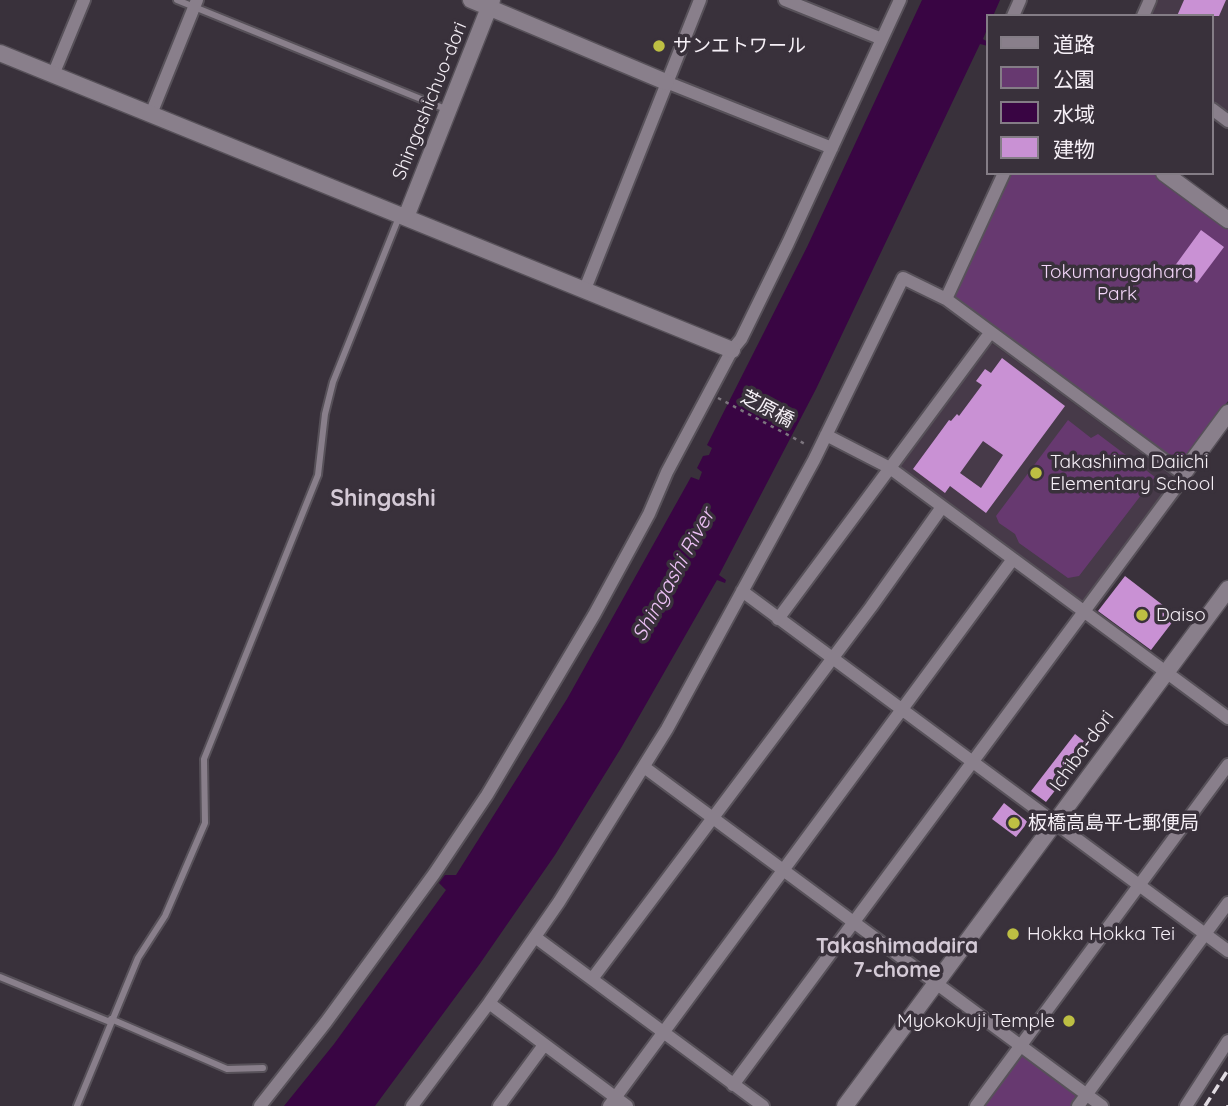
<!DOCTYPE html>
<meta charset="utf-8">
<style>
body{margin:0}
#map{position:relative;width:1228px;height:1106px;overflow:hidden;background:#39313b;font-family:Quicksand,"Noto Sans JP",sans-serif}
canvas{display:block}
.legend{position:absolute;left:986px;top:14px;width:228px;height:161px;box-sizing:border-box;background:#39313b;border:2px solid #847d86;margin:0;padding:9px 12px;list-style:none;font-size:21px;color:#f5eff6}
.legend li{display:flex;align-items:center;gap:14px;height:35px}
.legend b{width:35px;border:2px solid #847d86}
</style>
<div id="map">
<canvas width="1228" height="1106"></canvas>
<ul class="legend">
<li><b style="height:9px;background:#897f8b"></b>道路</li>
<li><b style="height:19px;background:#673970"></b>公園</li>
<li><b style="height:19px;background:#390543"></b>水域</li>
<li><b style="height:19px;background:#c991d4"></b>建物</li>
</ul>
</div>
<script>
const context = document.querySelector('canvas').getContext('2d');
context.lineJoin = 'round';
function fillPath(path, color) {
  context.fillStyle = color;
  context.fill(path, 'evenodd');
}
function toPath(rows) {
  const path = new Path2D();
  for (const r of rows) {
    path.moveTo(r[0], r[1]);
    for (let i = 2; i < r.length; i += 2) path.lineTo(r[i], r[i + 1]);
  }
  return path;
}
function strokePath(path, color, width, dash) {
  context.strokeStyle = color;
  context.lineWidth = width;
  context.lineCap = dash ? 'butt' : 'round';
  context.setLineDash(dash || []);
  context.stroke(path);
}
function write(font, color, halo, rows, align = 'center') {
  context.font = font + ' Quicksand,"Noto Sans JP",sans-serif';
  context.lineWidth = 7;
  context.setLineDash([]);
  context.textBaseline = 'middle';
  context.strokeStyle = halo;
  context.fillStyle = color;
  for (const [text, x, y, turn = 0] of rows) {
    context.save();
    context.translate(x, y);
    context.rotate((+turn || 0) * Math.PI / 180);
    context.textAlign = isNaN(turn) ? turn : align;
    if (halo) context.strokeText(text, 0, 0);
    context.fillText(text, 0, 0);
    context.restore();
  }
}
fillPath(toPath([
 [1156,0,1228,0,1228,114,1212,103,1212,16,1149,16],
 [993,344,1172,476,1172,482,1084,601,1078,603,900,470,899,463,988,345]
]), '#473a49');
fillPath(toPath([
 [1010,173,1152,173,1228,229,1228,401,1182,462,1177,463,955,299,954,294],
 [1068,420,1091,438,1098,434,1155,477,1079,576,1068,578,1019,543,1015,534,999,523,996,516],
 [1024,1055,1076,1093,1077,1099,1071,1106,982,1106,1019,1056]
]), '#673970');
fillPath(toPath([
 [922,0,1000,0,993,16,988,16,988,27,983,39,988,42,988,46,980,44,816,389,719,575,726,580,725,583,717,580,621,748,555,855,479,965,375,1106,284,1106,334,1044,446,890,439,883,445,875,456,875,567,699,691,477,699,480,702,472,697,468,703,456,709,455,712,448,707,445,807,247]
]), '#390543');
fillPath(toPath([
 [1184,0,1226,0,1219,16,1177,16],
 [1201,230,1224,247,1197,283,1174,267],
 [1002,358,1065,406,986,513,950,486,945,493,913,469,949,420,951,421,957,414,959,416,982,385,976,381,985,369,991,373],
 [983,441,1003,455,981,488,960,473],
 [1125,576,1177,616,1151,650,1098,611],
 [1075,734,1090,746,1046,802,1031,791],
 [1004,803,1028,822,1016,837,992,819]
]), '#c991d4');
const lane = toPath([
 [177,0,448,110],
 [0,977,110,1022],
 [111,1019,227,1069,263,1068],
 [77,1106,138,958,165,916,205,823,204,759,318,475,325,414,333,382,399,217]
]);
const street = toPath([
 [785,0,882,39],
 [1013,16,1020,0],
 [1143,16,1150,0],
 [53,75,84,0],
 [666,82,832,148],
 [1212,109,1228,121],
 [151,114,197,0],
 [585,289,700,0],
 [946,299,1004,173],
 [826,435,890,468,1228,718],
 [742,591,1228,951],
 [778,619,990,333],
 [644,767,1102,1106],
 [535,937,763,1106],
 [592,979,871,607,942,507],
 [489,1003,627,1106],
 [260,1106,326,1022,434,874,487,795,594,615,649,514,667,472,732,350,741,339,788,243,900,0],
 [412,1106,489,1003,559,902,667,729,814,460,903,278,946,299,1183,474,1180,482,733,1085],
 [499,1106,544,1045],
 [609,1106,1013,559],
 [976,1106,1228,765],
 [1078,1106,1228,903],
 [1186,1106,1228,1041]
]);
const secondary = toPath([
 [471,0,666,82],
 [0,53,732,350],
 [1164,173,1228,220],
 [406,217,492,0],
 [1183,474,1228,413],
 [845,1106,1228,589]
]);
strokePath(lane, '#575159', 10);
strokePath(street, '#575159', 16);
strokePath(secondary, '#575159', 19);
strokePath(toPath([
 [718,398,807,445]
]), '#7c757e', 2.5, [3.5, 5]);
strokePath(lane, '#897f8b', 6);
strokePath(street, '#897f8b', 12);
strokePath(secondary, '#897f8b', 16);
strokePath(toPath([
 [1205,1106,1228,1070],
 [1228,1106,1228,1105]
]), '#e1dbe2', 3.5, [10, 5]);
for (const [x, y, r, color] of [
 [659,46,7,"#bdbf43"],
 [1036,473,7,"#bdbf43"],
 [1142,615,7,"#bdbf43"],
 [1014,823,7,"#bdbf43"],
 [1013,934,7,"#bdbf43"],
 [1069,1021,7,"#bdbf43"]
]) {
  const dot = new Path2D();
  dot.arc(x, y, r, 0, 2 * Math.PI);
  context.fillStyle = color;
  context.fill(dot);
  strokePath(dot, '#39313b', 2.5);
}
write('19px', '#f5eff6', '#39313b', [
 ["サンエトワール",673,46],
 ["Takashima Daiichi",1050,462],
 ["Elementary School",1050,484],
 ["Daiso",1156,615],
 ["板橋高島平七郵便局",1028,823],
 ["Hokka Hokka Tei",1027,934],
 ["Myokokuji Temple",1055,1021,"right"]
], 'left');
write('19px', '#f5eff6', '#39313b', [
 ["Shingashichuo-dori",430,101,-68],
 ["芝原橋",767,409,28],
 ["Ichiba-dori",1082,751,-54]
]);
write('19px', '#f3d6f9', '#39313b', [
 ["Tokumarugahara",1117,272],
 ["Park",1117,294]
]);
write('italic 21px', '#edc1f6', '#39313b', [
 ["Shingashi River",674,575,-61]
]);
write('bold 21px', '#d4cad6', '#39313b', [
 ["Takashimadaira",897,947],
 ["7-chome",897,971]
]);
write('bold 23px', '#d4cad6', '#39313b', [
 ["Shingashi",383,499]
]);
</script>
